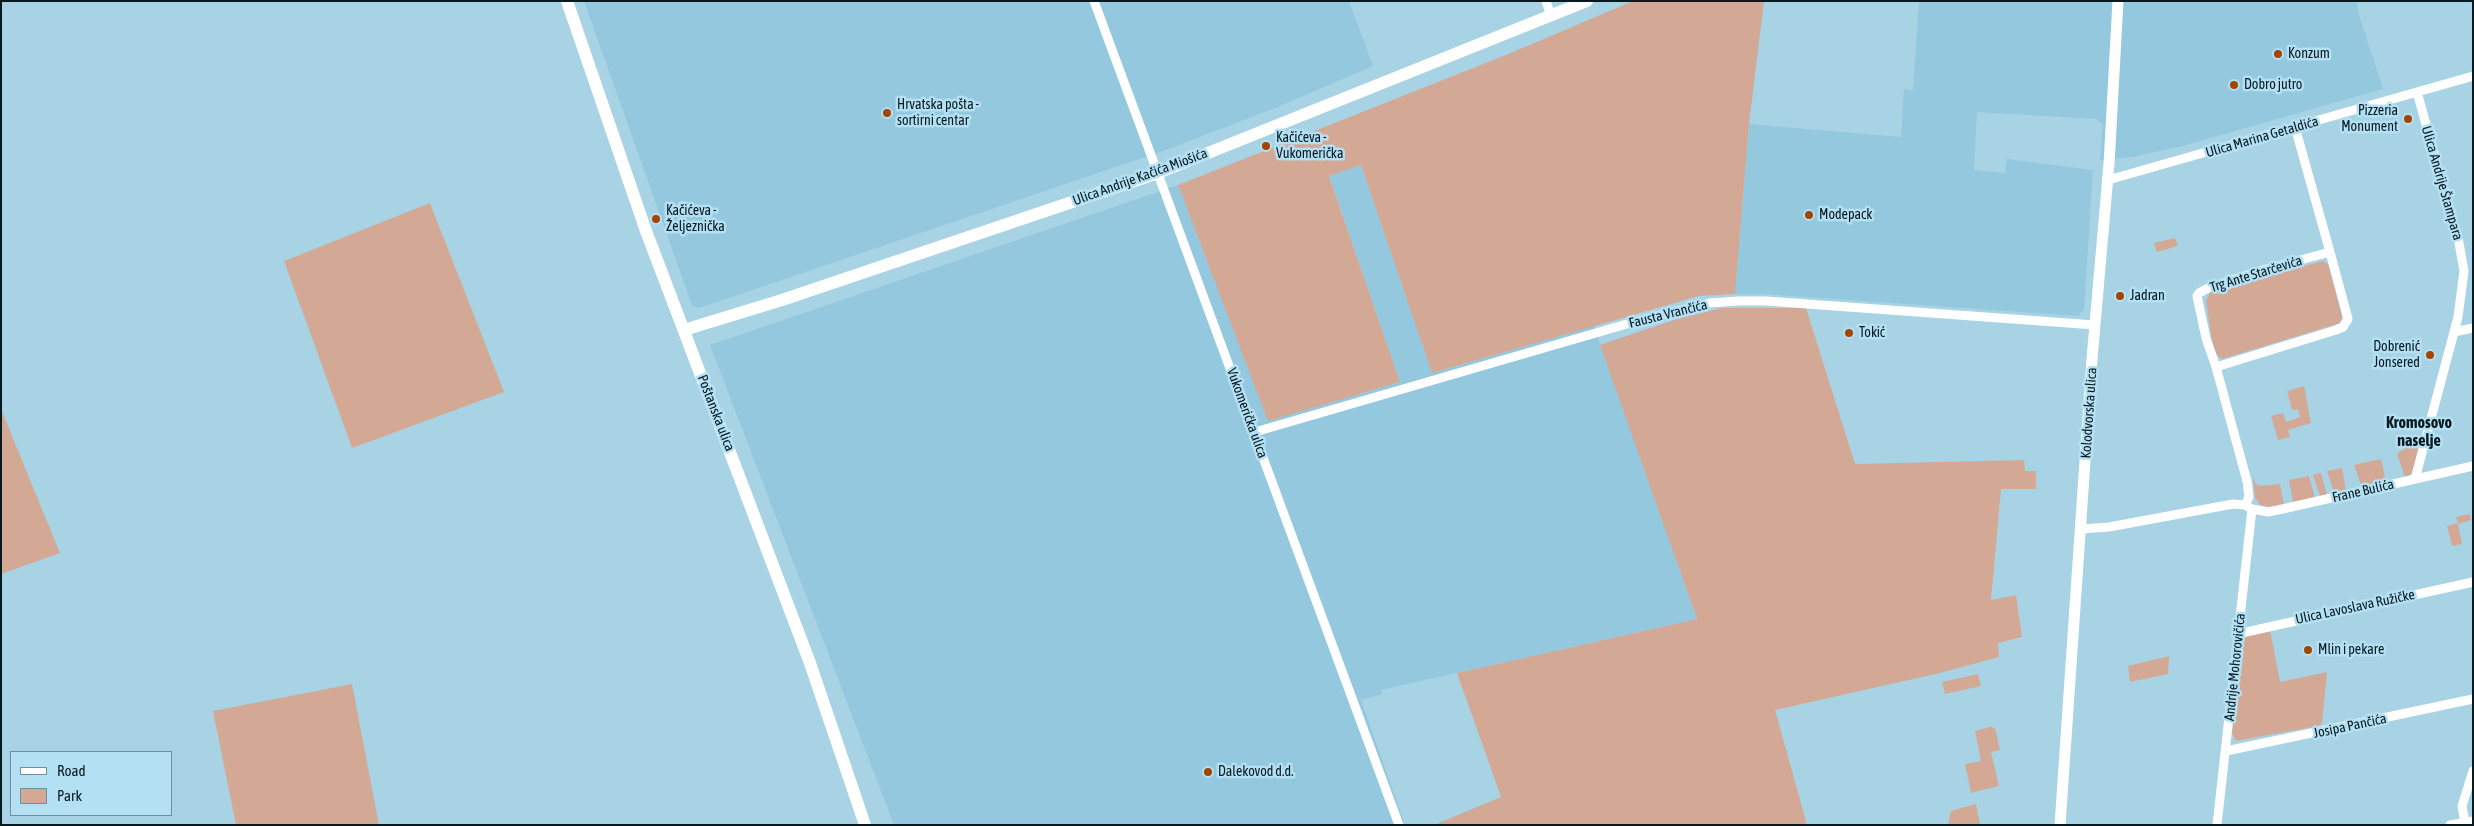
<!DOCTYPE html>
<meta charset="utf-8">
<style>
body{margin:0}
#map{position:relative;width:2474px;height:826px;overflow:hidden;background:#a8d3e5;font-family:"Asap Condensed",sans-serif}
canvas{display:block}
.frame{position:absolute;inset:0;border:2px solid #08191f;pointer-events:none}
.legend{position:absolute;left:10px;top:751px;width:162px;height:65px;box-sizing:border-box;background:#b4e0f3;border:1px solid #6f909e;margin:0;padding:6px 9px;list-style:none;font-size:15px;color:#08191f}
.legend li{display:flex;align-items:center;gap:10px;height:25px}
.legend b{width:25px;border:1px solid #6f909e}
</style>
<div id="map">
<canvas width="2474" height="826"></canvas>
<div class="frame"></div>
<ul class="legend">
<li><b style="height:6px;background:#fff"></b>Road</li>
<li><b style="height:14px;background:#d3a996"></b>Park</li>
</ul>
</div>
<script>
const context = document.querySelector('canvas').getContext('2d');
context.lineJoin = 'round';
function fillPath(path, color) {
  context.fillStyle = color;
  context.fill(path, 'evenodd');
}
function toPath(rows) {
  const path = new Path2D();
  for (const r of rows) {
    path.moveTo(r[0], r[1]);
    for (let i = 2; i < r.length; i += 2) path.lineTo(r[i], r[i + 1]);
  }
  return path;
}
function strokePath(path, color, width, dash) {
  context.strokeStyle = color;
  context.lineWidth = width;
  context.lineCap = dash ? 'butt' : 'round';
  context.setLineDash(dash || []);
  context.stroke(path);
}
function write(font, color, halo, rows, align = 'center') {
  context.font = font + ' "Asap Condensed",sans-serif';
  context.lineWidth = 5;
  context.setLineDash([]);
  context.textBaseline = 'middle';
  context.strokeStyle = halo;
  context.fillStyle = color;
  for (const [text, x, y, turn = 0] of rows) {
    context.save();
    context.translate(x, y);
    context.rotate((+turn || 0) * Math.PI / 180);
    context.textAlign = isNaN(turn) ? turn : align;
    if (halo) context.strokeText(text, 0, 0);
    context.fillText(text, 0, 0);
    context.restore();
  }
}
fillPath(toPath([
 [584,1,1349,1,1373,66,1275,108,1166,150,699,308,692,305],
 [1919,1,2356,1,2359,15,2383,89,2186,145,2132,157,2100,160,2103,125,2097,119,1977,112,1974,170,2005,173,2007,159,2093,170,2084,309,2078,316,1762,294,1735,294,1749,124,1901,137,1904,89,1913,90],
 [1361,165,1432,373,1594,326,1697,619,1381,690,1382,694,1361,700,1405,825,894,825,710,345,1178,185,1268,420,1400,382,1329,175]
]), '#94c8de');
fillPath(toPath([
 [1633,1,1764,1,1749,124,1735,294,1699,296,1432,373,1361,165,1329,176,1400,382,1268,421,1178,185,1506,55],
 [430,203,504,392,352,448,284,261],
 [2175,238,2178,246,2157,252,2154,243],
 [2323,261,2328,264,2342,316,2340,323,2222,359,2217,355,2213,348,2206,301,2211,291],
 [1722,308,1806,308,1855,464,2024,460,2025,471,2036,471,2036,489,2001,489,1991,600,2016,595,2022,637,1998,643,1999,657,1940,673,1775,710,1807,825,1434,825,1501,797,1457,673,1697,619,1600,345,1677,319],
 [2304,386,2311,423,2288,430,2290,437,2278,440,2271,416,2283,413,2286,422,2300,417,2298,409,2292,410,2287,391],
 [1,409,60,553,1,574],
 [2419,439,2421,441,2413,473,2405,477,2397,454],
 [2381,459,2386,482,2368,486,2361,485,2354,465],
 [2342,468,2346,491,2334,493,2327,471],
 [2321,473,2327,495,2320,496,2313,475],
 [2309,476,2315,498,2293,502,2289,480],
 [2253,477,2256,484,2260,486,2280,484,2284,505,2270,507,2260,505,2255,497],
 [2470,514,2471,520,2458,524,2462,544,2452,546,2447,526,2458,523,2456,517],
 [2270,630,2280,682,2327,672,2322,723,2318,726,2236,741,2232,733,2240,646,2247,635],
 [2169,656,2168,674,2130,682,2128,666],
 [1978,674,1981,686,1945,694,1942,682],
 [352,684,379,825,236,825,213,711],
 [1990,727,1995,728,2000,750,1991,752,1999,786,1971,793,1965,764,1981,761,1975,731],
 [1976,804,1980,825,1948,825,1951,811]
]), '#d3a996');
strokePath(toPath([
 [1094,1,1399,825],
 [1546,1,1551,16],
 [2295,127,2330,252,2348,319,2343,327,2336,330,2216,367,2206,338,2197,296,2199,293,2210,287,2263,270,2330,252],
 [2108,180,2473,76],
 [2454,332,2473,328],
 [2216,367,2247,481,2249,497,2245,505,2252,509,2268,512,2278,510,2473,466],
 [1255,432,1644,319,1709,303,1738,301,1766,301,2095,325],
 [2415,479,2458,317,2464,271,2459,243,2417,92],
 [2081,529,2109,527,2233,504,2245,505],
 [2237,634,2473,582],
 [2226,751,2473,699],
 [2465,823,2462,806,2473,771],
 [2217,825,2252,509],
 [2450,825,2473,821]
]), '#fff', 9);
strokePath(toPath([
 [2060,825,2092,359,2109,164,2118,1]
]), '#fff', 11);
strokePath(toPath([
 [567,1,646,231,810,663,865,825],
 [684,330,782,300,1158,173,1587,1]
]), '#fff', 12);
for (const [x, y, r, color] of [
 [2278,54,5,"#a54400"],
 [2234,85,5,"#a54400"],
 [887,113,5,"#a54400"],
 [2408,119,5,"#a54400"],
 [1266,146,5,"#a54400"],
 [1809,215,5,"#a54400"],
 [656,219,5,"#a54400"],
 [2120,296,5,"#a54400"],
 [1849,333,5,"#a54400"],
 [2430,355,5,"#a54400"],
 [2308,650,5,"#a54400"],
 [1208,772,5,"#a54400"]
]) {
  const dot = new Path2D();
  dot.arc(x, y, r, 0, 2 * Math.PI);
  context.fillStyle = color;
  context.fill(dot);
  strokePath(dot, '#b4e0f3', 2);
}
write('14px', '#08191f', '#b4e0f3', [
 ["Konzum",2288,54],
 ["Dobro jutro",2244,85],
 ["Hrvatska pošta -",897,105],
 ["sortirni centar",897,121],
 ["Pizzeria",2398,111,"right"],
 ["Monument",2398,127,"right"],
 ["Kačićeva -",1276,138],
 ["Vukomerička",1276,154],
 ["Kačićeva -",666,211],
 ["Željeznička",666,227],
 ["Modepack",1819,215],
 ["Jadran",2130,296],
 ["Tokić",1859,333],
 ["Dobrenić",2420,347,"right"],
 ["Jonsered",2420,363,"right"],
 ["Mlin i pekare",2318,650],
 ["Dalekovod d.d.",1218,772]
], 'left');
write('14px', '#08191f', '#b4e0f3', [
 ["Ulica Marina Getaldića",2262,137,-16],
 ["Ulica Andrije Kačića Miošića",1140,177,-20],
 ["Ulica Andrije Štampara",2442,183,74],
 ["Trg Ante Starčevića",2256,274,-17],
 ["Fausta Vrančića",1668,314,-14],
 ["Poštanska ulica",716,413,69],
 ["Vukomerička ulica",1247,413,70],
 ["Kolodvorska ulica",2089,413,-86],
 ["Frane Bulića",2363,491,-13],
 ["Ulica Lavoslava Ružičke",2355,607,-12],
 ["Andrije Mohorovičića",2235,667,-84],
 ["Josipa Pančića",2350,726,-12]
]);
write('bold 16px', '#08191f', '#b4e0f3', [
 ["Kromosovo",2419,423],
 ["naselje",2419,441]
]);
</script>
